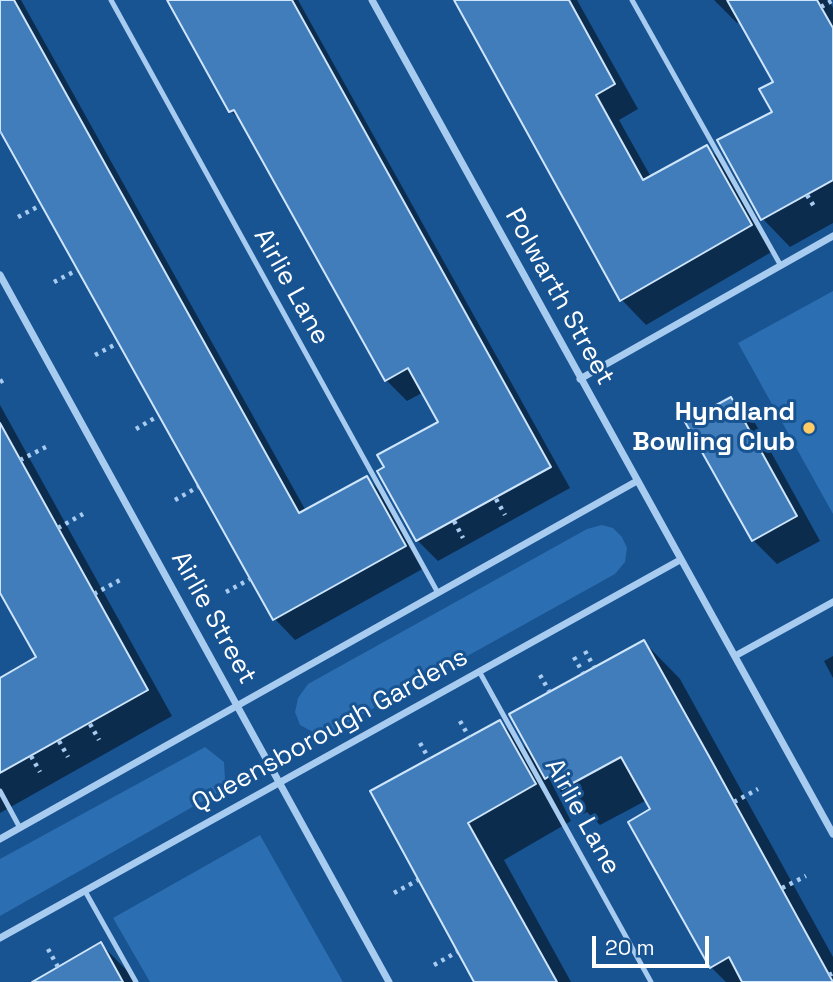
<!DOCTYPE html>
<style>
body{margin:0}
#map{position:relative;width:833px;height:982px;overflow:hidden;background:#185392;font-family:"Space Grotesk",sans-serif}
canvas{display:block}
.scale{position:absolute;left:592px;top:936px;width:117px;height:32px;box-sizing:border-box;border:4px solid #fff;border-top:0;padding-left:9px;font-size:21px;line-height:24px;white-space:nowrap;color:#fff;-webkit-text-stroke:5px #185392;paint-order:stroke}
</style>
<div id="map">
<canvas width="833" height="982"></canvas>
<div class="scale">20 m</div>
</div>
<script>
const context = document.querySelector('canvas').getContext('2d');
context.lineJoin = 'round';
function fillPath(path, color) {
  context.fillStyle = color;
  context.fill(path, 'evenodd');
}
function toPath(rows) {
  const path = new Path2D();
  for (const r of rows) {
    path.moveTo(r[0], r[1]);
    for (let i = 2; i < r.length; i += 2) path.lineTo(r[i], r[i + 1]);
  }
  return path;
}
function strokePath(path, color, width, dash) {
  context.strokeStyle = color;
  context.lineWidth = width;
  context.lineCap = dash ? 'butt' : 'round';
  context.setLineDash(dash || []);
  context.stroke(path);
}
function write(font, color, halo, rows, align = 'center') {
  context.font = font + ' "Space Grotesk",sans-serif';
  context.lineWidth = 6;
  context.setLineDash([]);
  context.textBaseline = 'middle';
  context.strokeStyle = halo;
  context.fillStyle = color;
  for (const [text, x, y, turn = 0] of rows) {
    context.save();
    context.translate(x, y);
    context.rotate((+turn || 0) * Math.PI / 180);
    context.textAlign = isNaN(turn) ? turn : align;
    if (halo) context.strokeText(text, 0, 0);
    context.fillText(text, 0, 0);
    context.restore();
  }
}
fillPath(toPath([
 [833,291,833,514,738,343],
 [602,525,613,528,622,537,627,548,625,562,615,574,327,734,313,732,300,725,295,712,298,698,308,684,587,529],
 [205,747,224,762,225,779,219,792,0,916,0,859],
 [260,835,343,982,150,982,113,918]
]), '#2b6eb1');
fillPath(toPath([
 [0,0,21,0,306,511,367,478,388,499,426,567,295,640,275,619,0,128],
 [169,0,298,0,570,488,438,561,417,540,440,423,422,393,407,401,386,380,245,125,231,111],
 [456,0,577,0,638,109,619,120,651,177,707,147,731,171,775,250,646,325,622,300],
 [714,0,829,0,833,8,833,223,790,247,763,219,775,82,740,21,737,23],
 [731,399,755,423,820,541,777,564,753,540],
 [0,405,172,716,0,813,0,681,38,658,0,589],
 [644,642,680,679,833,957,833,982,726,982,711,967,647,800,600,825,587,812,583,814,551,782,571,821,504,860,571,982,476,982,373,792,500,722,532,754],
 [833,656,833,678,824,661],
 [101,944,138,982,35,982]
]), '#0007');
const building = toPath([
 [0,0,14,0,299,513,367,476,406,546,273,620,0,131,0,0],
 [167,0,292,0,551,467,416,541,377,471,384,467,377,455,438,422,408,368,385,381,234,110,229,112,167,0],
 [454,0,569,0,615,84,596,95,643,180,707,145,752,225,620,301,454,0],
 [727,0,817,0,833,28,833,180,761,220,717,140,772,112,759,89,773,82,727,0],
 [731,397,797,516,752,541,685,422,731,397],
 [0,423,148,690,0,773,0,678,36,657,0,593,0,423],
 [644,640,710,758,833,982,742,982,729,957,710,968,628,822,650,809,621,757,562,789,554,773,545,779,509,714,644,640],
 [500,720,536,784,468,823,557,982,474,982,370,791,500,720],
 [101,942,123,982,32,982,101,942]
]);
fillPath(building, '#417dba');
strokePath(building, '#cee5fb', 2);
strokePath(toPath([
 [821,7,833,0],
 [0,133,1,132],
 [807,195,815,208],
 [18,217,41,205],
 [54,282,77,270],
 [95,355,118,343],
 [0,382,7,378],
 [136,429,158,416],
 [20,460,46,447],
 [496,499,505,515],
 [175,500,198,487],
 [454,521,463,538],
 [58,528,83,514],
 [226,592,250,579],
 [94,594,120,580],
 [585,651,594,667],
 [574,657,583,673],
 [540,675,549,691],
 [460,721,469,737],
 [90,724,99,740],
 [59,741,68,757],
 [420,743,429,759],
 [31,756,40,772],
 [734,802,758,789],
 [782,888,806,876],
 [394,893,418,880],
 [48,949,58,967],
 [434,965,457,952],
 [829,975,833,973]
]), '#a8cbf0', 4.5, [3.5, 5]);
strokePath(toPath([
 [111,0,438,593],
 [632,0,781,266],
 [479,671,651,982],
 [0,791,20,828],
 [85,891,136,982]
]), '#a8cbf0', 5);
strokePath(toPath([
 [372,0,833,834],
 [0,275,389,982],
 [580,379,833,236],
 [735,656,833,602],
 [0,839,637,481],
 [0,938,680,560]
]), '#a8cbf0', 7);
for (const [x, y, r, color] of [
 [809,428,7,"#fc6"]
]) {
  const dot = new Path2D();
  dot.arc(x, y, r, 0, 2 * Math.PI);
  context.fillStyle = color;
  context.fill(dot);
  strokePath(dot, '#185392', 2.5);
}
write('26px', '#fff', '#185392', [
 ["Airlie Lane",291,287,61],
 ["Polwarth Street",559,297,61],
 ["Airlie Street",213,618,61],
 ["Queensborough Gardens",330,731,-29],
 ["Airlie Lane",582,817,61]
]);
write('bold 26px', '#fff', '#185392', [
 ["Hyndland",795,413],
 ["Bowling Club",795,443]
], 'right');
</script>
